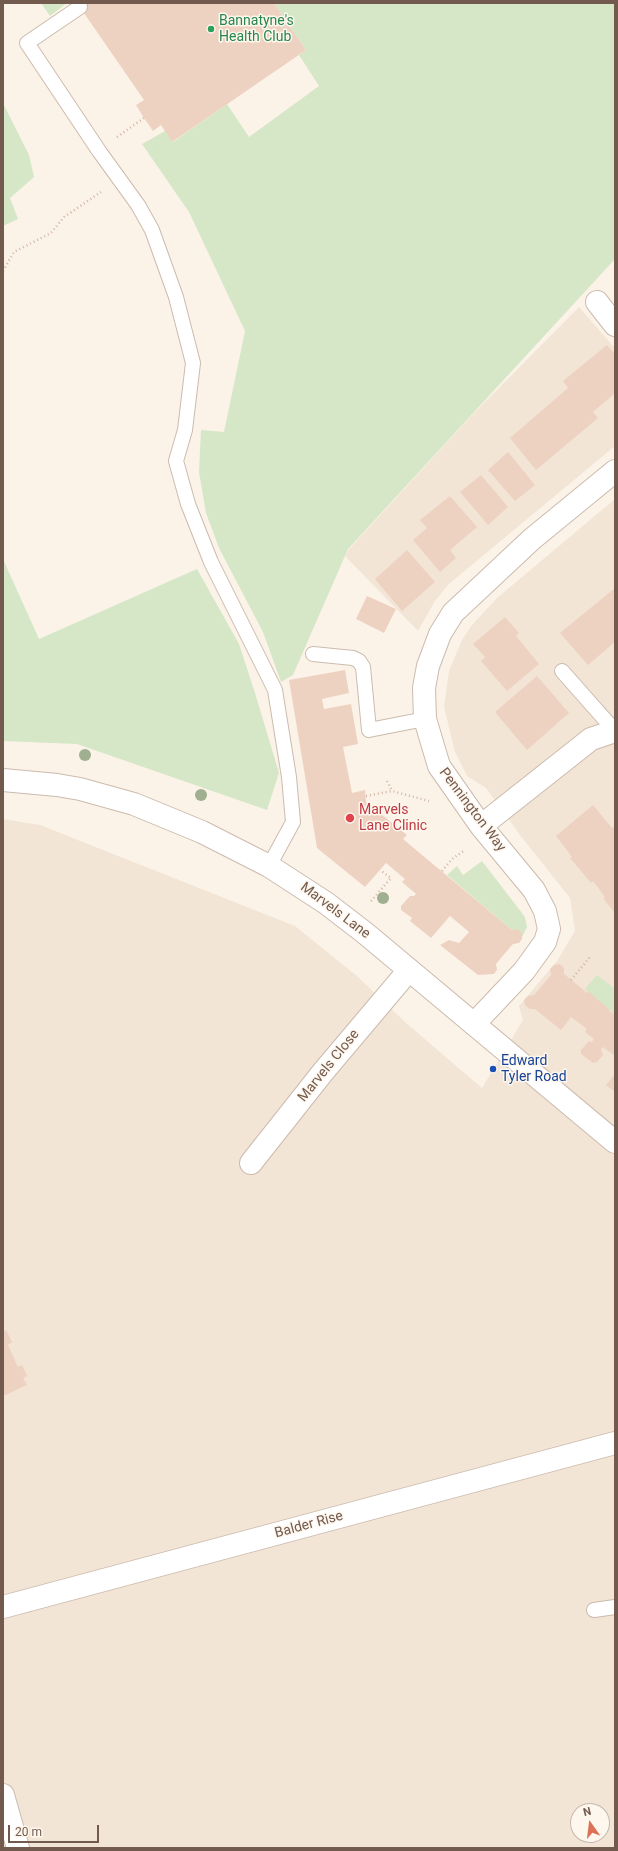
<!DOCTYPE html>
<style>
body{margin:0}
#map{position:relative;width:618px;height:1851px;overflow:hidden;background:#fbf3e8;font-family:Roboto,sans-serif}
canvas{display:block}
.frame{position:absolute;inset:0;border:4px solid #735a4e;pointer-events:none}
.north{position:absolute;left:570px;top:1803px;width:40px;height:40px;box-sizing:border-box;background:#fef7ee;border:1px solid #c6b8ae;border-radius:50%;rotate:346deg;font-size:11px;font-weight:700;line-height:16px;text-align:center;color:#735a4e}
.north::after{content:'';display:block;margin:auto;width:14px;height:18px;background:#db7156;clip-path:polygon(50% 0,100% 100%,50% 72%,0 100%)}
.scale{position:absolute;left:8px;top:1825px;width:91px;height:18px;box-sizing:border-box;border:2px solid #735a4e;border-top:0;padding-left:5px;font-size:12px;line-height:14px;white-space:nowrap;color:#735a4e;-webkit-text-stroke:3px #fef7ee;paint-order:stroke}
</style>
<div id="map">
<canvas width="618" height="1851"></canvas>
<div class="frame"></div>
<div class="north">N</div>
<div class="scale">20 m</div>
</div>
<script>
const context = document.querySelector('canvas').getContext('2d');
context.lineJoin = 'round';
function fillPath(path, color) {
  context.fillStyle = color;
  context.fill(path, 'evenodd');
}
function toPath(rows) {
  const path = new Path2D();
  for (const r of rows) {
    path.moveTo(r[0], r[1]);
    for (let i = 2; i < r.length; i += 2) path.lineTo(r[i], r[i + 1]);
  }
  return path;
}
function strokePath(path, color, width, dash) {
  context.strokeStyle = color;
  context.lineWidth = width;
  context.lineCap = dash ? 'butt' : 'round';
  context.setLineDash(dash || []);
  context.stroke(path);
}
function write(font, color, halo, rows, align = 'center') {
  context.font = font + ' Roboto,sans-serif';
  context.lineWidth = 3;
  context.setLineDash([]);
  context.textBaseline = 'middle';
  context.strokeStyle = halo;
  context.fillStyle = color;
  for (const [text, x, y, turn = 0] of rows) {
    context.save();
    context.translate(x, y);
    context.rotate((+turn || 0) * Math.PI / 180);
    context.textAlign = isNaN(turn) ? turn : align;
    if (halo) context.strokeText(text, 0, 0);
    context.fillText(text, 0, 0);
    context.restore();
  }
}
fillPath(toPath([
 [579,307,615,348,615,446,449,584,435,601,418,631,345,556,349,549,473,414],
 [615,499,615,1848,3,1848,3,819,40,825,295,926,357,976,406,1023,482,1088,523,1020,519,1006,557,961,575,931,570,898,523,839,486,788,467,776,455,752,444,707,449,671,462,640,472,625,497,598],
 [578,1811,602,1811,602,1835,578,1835]
]), '#f2e5d6');
fillPath(toPath([
 [41,3,67,3,50,16],
 [274,3,615,3,615,259,348,549,293,675,281,682,263,632,219,548,206,513,199,472,201,430,224,432,245,331,189,212,142,144,165,131,173,142,227,104,249,137,319,86,299,55,306,50],
 [3,103,29,155,34,177,10,198,18,219,3,226],
 [3,559,39,639,197,569,239,644,255,693,279,773,267,810,77,744,3,741],
 [482,861,525,917,527,927,522,937,522,933,512,930,447,875,457,866,463,875],
 [597,975,615,989,615,1014,585,989]
]), '#d5e7c7');
fillPath(toPath([
 [77,3,274,3,306,50,172,142,161,125,153,131,144,118,136,105,144,100],
 [607,345,615,354,615,393,593,412,598,418,536,470,510,438,568,388,563,381],
 [508,452,535,485,515,501,488,470],
 [481,475,508,507,488,525,460,492],
 [450,496,477,527,450,550,456,558,440,572,413,540,427,528,420,520],
 [407,550,435,582,402,611,375,579],
 [615,588,615,642,588,665,560,633],
 [367,596,396,609,384,633,356,619],
 [505,617,519,633,516,636,539,664,507,691,481,661,485,657,473,644],
 [345,670,349,693,322,699,324,709,351,704,358,744,343,747,352,793,365,790,366,802,407,835,403,839,512,930,517,929,522,933,522,939,519,943,513,944,501,958,496,964,497,970,494,974,478,975,440,945,449,940,459,943,469,932,450,916,431,938,410,921,412,918,401,910,401,906,410,896,414,896,416,894,402,882,405,879,386,863,365,887,317,848,289,680],
 [537,676,569,713,527,750,495,712],
 [593,805,612,828,615,826,615,913,603,898,605,897,593,881,591,883,570,858,572,857,556,836],
 [560,964,564,968,564,974,586,992,585,994,588,991,610,1010,609,1011,615,1014,615,1056,603,1047,601,1049,603,1055,597,1062,593,1063,581,1054,581,1050,589,1041,592,1042,594,1039,585,1032,587,1029,571,1017,561,1030,535,1009,530,1009,525,1005,524,1000,528,996,534,995,551,975,550,969,554,965],
 [615,1074,615,1092,606,1085],
 [6,1330,12,1342,8,1345,18,1367,22,1365,27,1376,23,1378,27,1385,3,1396,3,1332]
]), '#eed2c1');
const service = toPath([
 [80,7,27,43,99,151,138,205,152,230,176,297,193,363,185,430,176,461,188,504,211,562,275,690,289,777,293,822,269,866],
 [313,654,353,658,359,661,363,667,369,730,425,719],
 [562,671,615,731],
 [594,1610,615,1607]
]);
const minor = toPath([
 [597,302,615,325],
 [481,826,591,739,615,731],
 [474,1024,524,971,545,942,549,929,545,911,534,890,481,826,439,766,425,719,424,688,428,666,440,634,453,613,532,539,615,471],
 [251,1163,323,1072,409,970],
 [3,1607,615,1443],
 [3,1795,18,1848]
]);
const tertiary = toPath([
 [3,780,57,785,80,789,134,804,202,832,269,866,326,903,365,933,615,1142]
]);
strokePath(service, '#ccbbae', 16);
strokePath(minor, '#ccbbae', 24);
strokePath(tertiary, '#ccbbae', 24);
strokePath(toPath([
 [117,137,144,118],
 [3,271,14,252,51,233,64,217,101,192],
 [387,781,392,791],
 [366,796,392,791,429,801],
 [442,871,452,859,465,850],
 [371,901,391,878,380,870],
 [571,980,590,957]
]), '#d3b5a4', 2.5, [1, 3]);
strokePath(service, '#fff', 14);
strokePath(minor, '#fff', 22);
strokePath(tertiary, '#fff', 22);
context.fillStyle = '#a0af8f';
for (const [x, y] of [
 [85,755],
 [201,795],
 [383,898]
]) {
  context.beginPath();
  context.arc(x, y, 6, 0, 2 * Math.PI);
  context.fill();
}
for (const [x, y, r, color] of [
 [211,29,4,"#2e9e5b"],
 [350,818,5,"#e0444e"],
 [493,1069,4,"#1a4fb4"]
]) {
  const dot = new Path2D();
  dot.arc(x, y, r, 0, 2 * Math.PI);
  context.fillStyle = color;
  context.fill(dot);
  strokePath(dot, '#fef7ee', 1.5);
}
write('14px', '#27864d', '#fef7ee', [
 ["Bannatyne's",219,21],
 ["Health Club",219,37]
], 'left');
write('14px', '#be3a42', '#fef7ee', [
 ["Marvels",359,810],
 ["Lane Clinic",359,826]
], 'left');
write('14px', '#735a4e', '#fef7ee', [
 ["Pennington Way",472,810,53],
 ["Marvels Lane",335,911,37],
 ["Marvels Close",329,1066,-51],
 ["Balder Rise",309,1525,-15]
]);
write('14px', '#164399', '#fef7ee', [
 ["Edward",501,1061],
 ["Tyler Road",501,1077]
], 'left');
</script>
